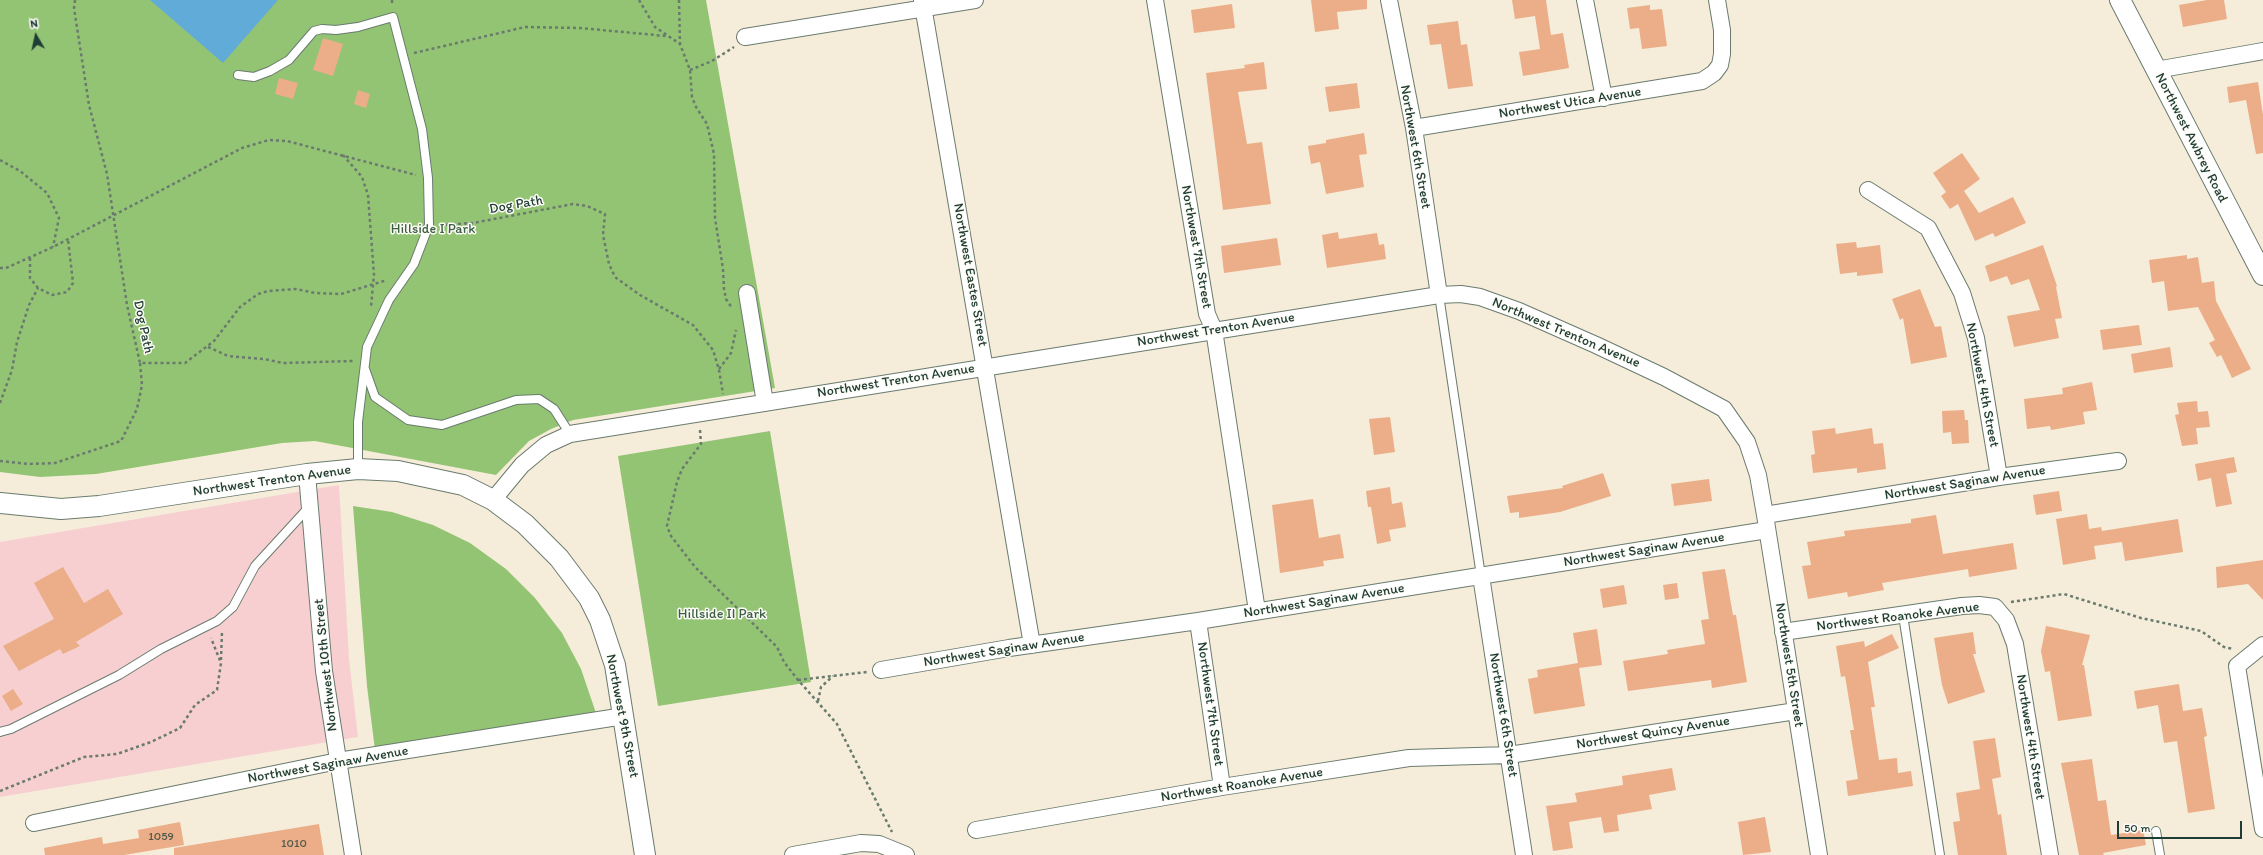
<!DOCTYPE html>
<style>
body{margin:0}
#map{position:relative;width:2263px;height:855px;overflow:hidden;background:#f5edd9;font-family:Itim,sans-serif}
canvas{display:block}
.north{position:absolute;left:16px;top:16px;width:40px;height:40px;-webkit-text-stroke:3px #fdfcf7;paint-order:stroke;rotate:351deg;font-size:11px;font-weight:700;line-height:16px;text-align:center;color:#1f3d34}
.north::after{content:'';display:block;margin:auto;width:14px;height:18px;background:#1f3d34;clip-path:polygon(50% 0,100% 100%,50% 72%,0 100%)}
.scale{position:absolute;left:2117px;top:821px;width:125px;height:18px;box-sizing:border-box;border:2px solid #1f3d34;border-top:0;padding-left:5px;font-size:12px;line-height:14px;white-space:nowrap;color:#1f3d34;-webkit-text-stroke:3px #fdfcf7;paint-order:stroke}
</style>
<div id="map">
<canvas width="2263" height="855"></canvas>
<div class="north">N</div>
<div class="scale">50 m</div>
</div>
<script>
const context = document.querySelector('canvas').getContext('2d');
context.lineJoin = 'round';
function fillPath(path, color) {
  context.fillStyle = color;
  context.fill(path, 'evenodd');
}
function toPath(rows) {
  const path = new Path2D();
  for (const r of rows) {
    path.moveTo(r[0], r[1]);
    for (let i = 2; i < r.length; i += 2) path.lineTo(r[i], r[i + 1]);
  }
  return path;
}
function strokePath(path, color, width, dash) {
  context.strokeStyle = color;
  context.lineWidth = width;
  context.lineCap = dash ? 'butt' : 'round';
  context.setLineDash(dash || []);
  context.stroke(path);
}
function write(font, color, halo, rows, align = 'center') {
  context.font = font + ' Itim,sans-serif';
  context.lineWidth = 3;
  context.setLineDash([]);
  context.textBaseline = 'middle';
  context.strokeStyle = halo;
  context.fillStyle = color;
  for (const [text, x, y, turn = 0] of rows) {
    context.save();
    context.translate(x, y);
    context.rotate((+turn || 0) * Math.PI / 180);
    context.textAlign = isNaN(turn) ? turn : align;
    if (halo) context.strokeText(text, 0, 0);
    context.fillText(text, 0, 0);
    context.restore();
  }
}
fillPath(toPath([
 [339,485,349,659,358,737,0,797,0,542]
]), '#f7cfd0');
fillPath(toPath([
 [0,0,706,0,775,388,573,420,551,429,529,441,496,475,315,441,282,443,96,474,40,477,0,472],
 [770,431,811,682,658,706,618,456],
 [353,506,392,512,433,525,470,543,506,569,535,598,562,633,581,669,597,716,375,750,367,686]
]), '#93c474');
fillPath(toPath([
 [150,0,278,0,223,63]
]), '#61abd9');
fillPath(toPath([
 [1311,0,1367,0,1367,9,1337,12,1339,29,1315,32],
 [1512,0,1546,0,1551,35,1563,33,1569,68,1523,76,1519,52,1540,49,1535,16,1515,19],
 [2207,0,2224,0,2227,19,2183,27,2179,5],
 [1232,4,1235,28,1194,33,1191,10],
 [1650,5,1650,10,1662,9,1667,46,1642,49,1639,28,1630,29,1627,8],
 [1458,21,1461,45,1467,44,1473,86,1448,89,1441,44,1430,45,1427,25],
 [323,38,343,44,333,76,313,70],
 [1264,62,1267,89,1238,92,1247,144,1262,142,1271,204,1223,210,1206,73,1245,68,1244,65],
 [279,78,298,83,293,99,275,94],
 [2258,82,2263,115,2263,153,2256,154,2246,100,2229,103,2227,87],
 [1357,83,1360,108,1329,112,1325,87],
 [358,90,370,94,366,108,354,104],
 [1364,133,1367,154,1359,155,1364,187,1326,194,1320,162,1311,164,1308,146,1326,143,1326,140],
 [1962,153,1980,179,1964,191,1979,213,2013,197,2026,223,1995,237,1993,233,1975,241,1958,204,1950,209,1941,196,1946,192,1933,173],
 [1338,232,1339,239,1377,233,1379,245,1384,244,1386,259,1327,268,1322,235],
 [1277,238,1281,265,1224,273,1221,246],
 [1856,242,1857,248,1880,245,1883,273,1857,276,1857,272,1840,274,1836,244],
 [2043,245,2057,286,2056,287,2062,318,2055,319,2059,338,2014,347,2007,316,2040,310,2029,279,2011,285,2007,276,1990,282,1985,266],
 [2187,255,2187,259,2198,257,2202,283,2214,281,2216,301,2251,369,2232,378,2221,355,2217,357,2209,343,2215,340,2198,307,2168,311,2164,281,2152,283,2149,260],
 [1920,289,1935,327,1941,326,1947,357,1911,364,1903,318,1900,320,1892,299],
 [2139,325,2142,345,2103,350,2100,330],
 [2170,347,2173,367,2134,373,2131,354],
 [2092,382,2097,410,2083,412,2085,424,2051,430,2050,426,2027,429,2024,399,2063,394,2062,388],
 [2197,401,2198,412,2208,411,2210,427,2196,428,2198,444,2182,446,2175,415,2179,414,2177,403],
 [1964,410,1965,420,1968,420,1969,443,1952,444,1951,432,1943,433,1942,411],
 [1390,417,1395,452,1374,455,1369,419],
 [1835,428,1836,434,1872,428,1874,444,1883,443,1886,469,1857,473,1857,468,1813,473,1811,455,1815,454,1812,431],
 [2234,457,2237,472,2226,474,2232,504,2216,507,2211,478,2198,481,2195,464],
 [1603,473,1611,496,1560,512,1519,518,1519,512,1510,513,1507,496,1563,488,1562,486],
 [1709,479,1712,501,1674,506,1671,484],
 [1390,487,1392,504,1402,502,1406,527,1389,530,1391,541,1377,544,1371,507,1368,507,1366,491],
 [2059,491,2062,511,2036,515,2033,495],
 [1313,499,1319,538,1340,534,1344,558,1323,561,1324,566,1280,573,1272,505],
 [2087,514,2089,529,2101,527,2102,531,2178,519,2183,552,2125,561,2122,542,2094,546,2096,559,2063,565,2056,519],
 [1936,515,1943,554,2013,543,2017,569,1969,577,1968,569,1882,583,1884,590,1848,597,1847,592,1808,599,1802,566,1811,565,1807,542,1845,536,1844,531,1911,523,1911,519],
 [2263,560,2263,600,2248,584,2217,588,2216,567],
 [63,567,84,603,108,589,123,614,76,642,80,646,63,654,60,649,19,671,3,646,54,619,34,583],
 [1725,569,1733,615,1736,615,1747,682,1712,688,1711,680,1628,691,1623,661,1668,654,1667,650,1705,644,1701,620,1709,619,1702,572],
 [1677,583,1679,598,1665,600,1663,585],
 [1624,585,1627,604,1603,608,1600,589],
 [2046,626,2090,635,2082,665,2084,665,2092,716,2058,721,2050,671,2045,672,2041,651],
 [1597,629,1602,665,1579,668,1585,706,1534,714,1528,679,1538,677,1537,670,1578,663,1573,633],
 [1973,632,1976,654,1973,654,1985,692,1948,704,1942,685,1934,638],
 [1892,634,1899,648,1868,662,1875,707,1871,707,1879,760,1897,758,1898,773,1911,771,1913,786,1848,796,1846,781,1858,779,1850,730,1854,730,1845,676,1841,677,1836,646,1864,641,1865,647],
 [2179,684,2183,711,2202,708,2207,736,2204,737,2215,809,2188,813,2177,741,2164,743,2158,705,2137,709,2134,691],
 [13,689,23,704,11,711,2,696],
 [1995,738,2001,777,1992,779,1998,815,2001,814,2007,855,1958,855,1953,822,1960,821,1956,793,1980,789,1973,741],
 [2092,759,2098,801,2106,800,2111,835,2143,830,2146,845,2103,853,2104,855,2079,855,2061,763],
 [1672,768,1676,790,1649,795,1652,809,1617,815,1619,831,1604,833,1601,817,1569,822,1573,848,1553,851,1546,806,1577,802,1575,793,1623,785,1622,776],
 [1765,817,1771,852,1743,855,1738,822],
 [180,822,184,845,124,855,45,855,44,848,102,837,103,844,139,838,138,830],
 [319,824,324,855,174,855,174,848]
]), '#ebae88');
const service = toPath([
 [238,75,254,77,270,71,289,60,314,31,322,29,336,30,358,27,393,17,422,129,428,178,429,225,414,264,389,300,367,347,358,422,358,469],
 [1439,295,1481,576],
 [365,369,375,397,408,420,442,425,516,400,539,399,554,409,570,434],
 [1903,615,1940,855],
 [0,732,11,729,119,675,161,649,217,621,233,607,255,566,310,506],
 [2156,831,2160,855]
]);
const minor = toPath([
 [922,0,1032,645],
 [1155,0,1207,314,1214,330,1257,611],
 [1389,0,1414,128,1439,295],
 [1585,0,1604,98],
 [745,37,975,0],
 [2156,70,2263,51],
 [1414,128,1702,81,1714,73,1720,65,1722,54,1722,30,1717,0],
 [1868,190,1928,228,1962,293,1976,338,1999,477],
 [747,293,765,403],
 [307,474,324,671,353,855],
 [493,500,522,465,546,445,570,434,1439,295,1461,294,1480,297,1519,311,1596,345,1664,377,1724,409,1747,442,1758,475,1765,515,1819,855],
 [1765,515,1999,477,2118,461],
 [1481,576,1524,855],
 [1198,621,1222,787],
 [1783,632,1962,606,1979,605,1995,607,2006,620,2015,644,2050,855],
 [2263,645,2237,666,2263,829],
 [881,670,1009,648,1198,621,1767,530],
 [34,823,338,761,624,716],
 [976,830,1222,787,1409,758,1509,755,1796,711],
 [793,855,861,843,879,844,906,855]
]);
const tertiary = toPath([
 [2120,0,2263,275],
 [0,503,61,509,99,506,307,474,358,469,398,471,463,485,493,500,525,524,559,558,589,598,600,620,615,665,645,855]
]);
strokePath(service, '#6a7b6e', 10);
strokePath(minor, '#6a7b6e', 18);
strokePath(tertiary, '#6a7b6e', 22);
strokePath(toPath([
 [75,0,74,8,89,105,107,174,127,305,140,363,185,363,214,341,240,307,258,294,268,291,296,289,315,293,341,294,387,280],
 [392,0,392,6],
 [639,0,655,27,680,44,690,70,692,97,696,107,707,124,714,154,715,218,723,269,724,289,726,299,732,308],
 [679,0,680,44],
 [414,53,525,27,580,28,666,36],
 [690,70,712,61,734,47],
 [343,155,362,177,368,195,374,275,371,307],
 [0,160,20,171,47,193,59,218,53,247],
 [440,225,473,223,573,204,587,206,605,214,603,235,609,264,615,277,640,295,693,325,713,350,719,370,723,394],
 [30,258,30,278,38,288,52,295,67,292,73,283,68,239],
 [0,268,6,268,53,247,242,148,269,140,287,141,416,175],
 [208,347,228,356,264,359,283,363,353,361],
 [719,369,731,353,736,330],
 [0,403,12,370,17,342,29,305,38,288],
 [700,430,701,444,682,469,677,482,667,526,671,536,695,567,777,647,784,662,798,680,837,724,892,832],
 [0,461,29,464,55,463,121,441,137,409,142,385,140,363],
 [2011,602,2064,594,2141,618,2201,631,2224,647,2233,649],
 [221,660,222,631],
 [798,680,867,672],
 [818,701,821,687,833,676],
 [0,791,84,757,117,754,151,742,180,728,195,705,217,690,221,663,211,638]
]), '#6a7b6e', 2.5, [3, 3]);
strokePath(service, '#fff', 8);
strokePath(minor, '#fff', 16);
strokePath(tertiary, '#fff', 20);
write('12px', '#525949', null, [
 ["1059",161,837],
 ["1010",294,844]
]);
write('14px', '#1f3d34', '#fdfcf7', [
 ["Northwest Utica Avenue",1570,103,-9],
 ["Northwest Awbrey Road",2191,138,63],
 ["Northwest 6th Street",1415,147,80],
 ["Dog Path",516,205,-10],
 ["Northwest 7th Street",1196,247,80],
 ["Northwest Eastes Street",970,275,80],
 ["Dog Path",143,327,78],
 ["Northwest Trenton Avenue",1216,330,-9],
 ["Northwest Trenton Avenue",1566,333,23],
 ["Northwest Trenton Avenue",896,381,-9],
 ["Northwest 4th Street",1982,385,79],
 ["Northwest Trenton Avenue",272,481,-8],
 ["Northwest Saginaw Avenue",1965,483,-9],
 ["Northwest Saginaw Avenue",1644,550,-9],
 ["Northwest Saginaw Avenue",1324,601,-9],
 ["Northwest Roanoke Avenue",1898,617,-7],
 ["Northwest Saginaw Avenue",1004,650,-9],
 ["Northwest 10th Street",326,665,-96],
 ["Northwest 5th Street",1789,665,81],
 ["Northwest 7th Street",1210,704,82],
 ["Northwest 6th Street",1503,715,81],
 ["Northwest 9th Street",622,716,79],
 ["Northwest Quincy Avenue",1653,733,-9],
 ["Northwest 4th Street",2030,737,81],
 ["Northwest Saginaw Avenue",328,765,-10],
 ["Northwest Roanoke Avenue",1242,785,-9]
]);
write('14px', '#3c5f44', '#fdfcf7', [
 ["Hillside I Park",433,229],
 ["Hillside II Park",722,614]
]);
</script>
